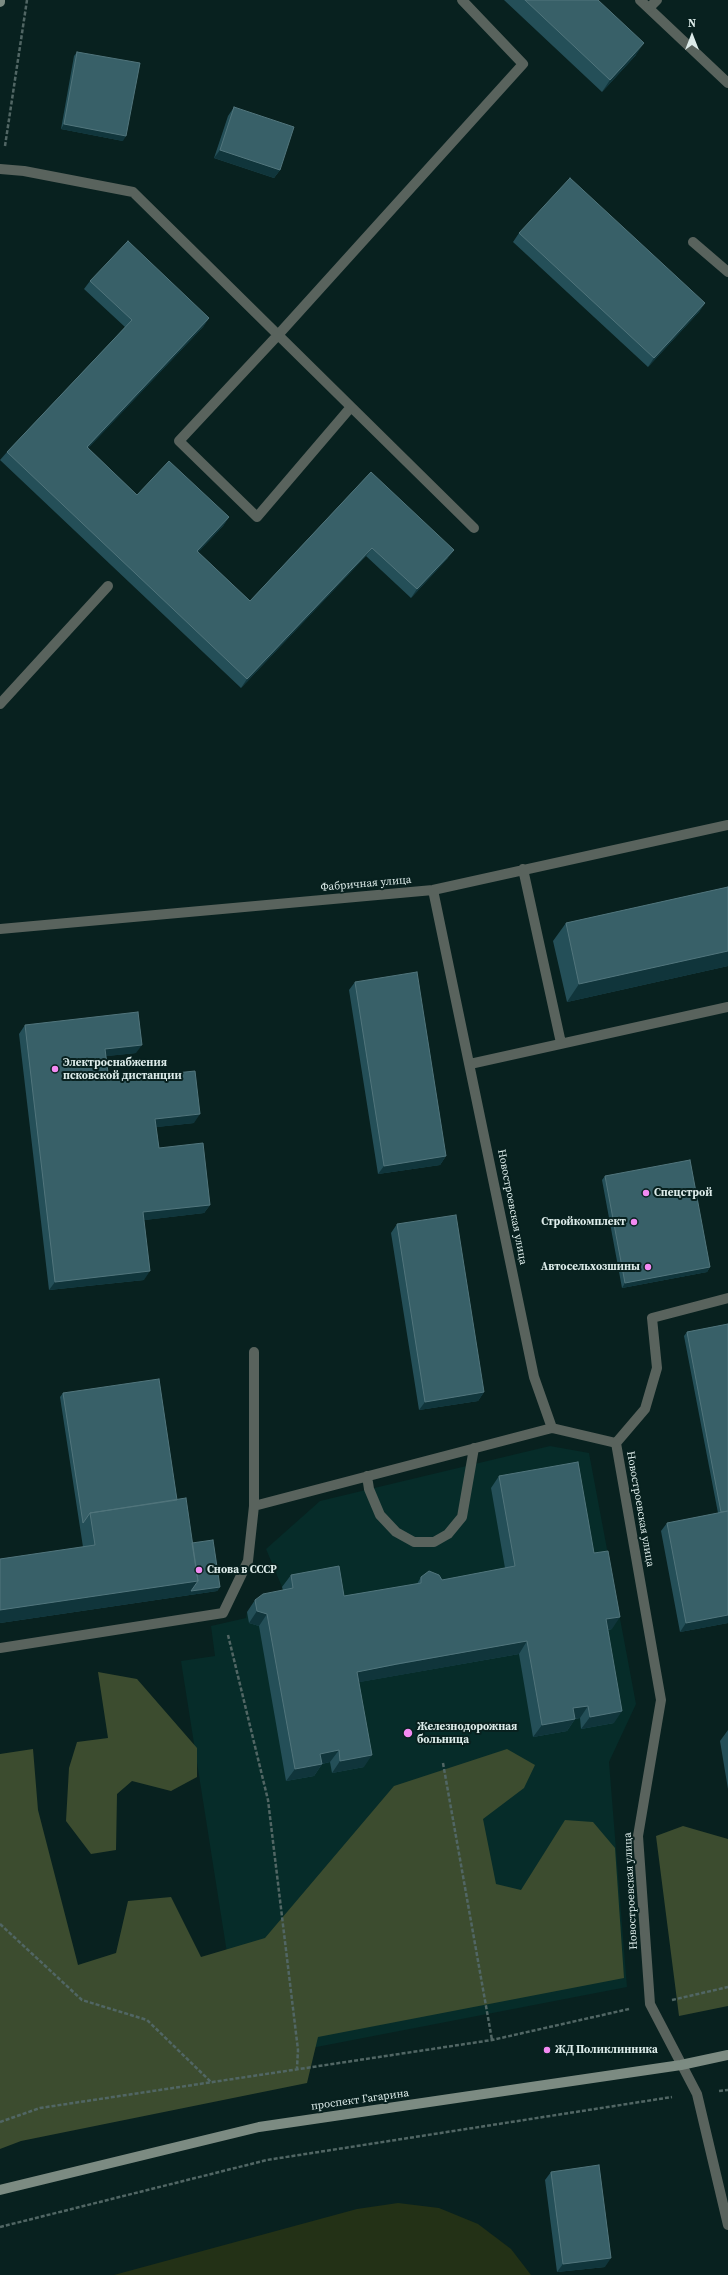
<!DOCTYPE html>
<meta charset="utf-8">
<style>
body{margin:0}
#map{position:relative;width:728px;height:2275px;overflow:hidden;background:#08211f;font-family:"Source Serif 4",serif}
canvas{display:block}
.north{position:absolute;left:672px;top:16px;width:40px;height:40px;-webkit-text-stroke:3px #08211f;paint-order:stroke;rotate:0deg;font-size:11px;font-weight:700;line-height:16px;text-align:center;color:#dcebe9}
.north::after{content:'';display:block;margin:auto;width:14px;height:18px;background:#dcebe9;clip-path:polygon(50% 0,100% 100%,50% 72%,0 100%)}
</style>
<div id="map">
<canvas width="728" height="2275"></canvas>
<div class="north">N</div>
</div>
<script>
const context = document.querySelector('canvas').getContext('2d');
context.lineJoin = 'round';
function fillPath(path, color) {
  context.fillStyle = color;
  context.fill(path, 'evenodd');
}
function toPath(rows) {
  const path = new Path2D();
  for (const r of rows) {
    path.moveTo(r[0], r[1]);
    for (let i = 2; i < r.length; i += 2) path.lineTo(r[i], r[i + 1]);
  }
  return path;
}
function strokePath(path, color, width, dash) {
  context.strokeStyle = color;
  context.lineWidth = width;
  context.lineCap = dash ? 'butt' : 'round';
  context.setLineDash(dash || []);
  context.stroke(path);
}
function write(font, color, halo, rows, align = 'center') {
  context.font = font + ' "Source Serif 4",serif';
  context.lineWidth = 4;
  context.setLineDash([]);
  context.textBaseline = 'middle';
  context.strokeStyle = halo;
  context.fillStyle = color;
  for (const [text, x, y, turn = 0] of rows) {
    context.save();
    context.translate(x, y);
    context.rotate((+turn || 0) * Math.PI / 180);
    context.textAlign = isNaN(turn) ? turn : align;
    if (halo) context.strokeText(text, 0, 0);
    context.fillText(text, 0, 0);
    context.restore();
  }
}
fillPath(toPath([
 [550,1446,589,1453,636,1704,609,1762,627,1987,244,2061,181,1661,215,1656,211,1626,246,1618,247,1612,284,1600,282,1587,266,1549,320,1501]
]), '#062c29');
fillPath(toPath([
 [398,2203,439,2208,478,2224,511,2249,531,2275,114,2275,357,2209]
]), '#233116');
fillPath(toPath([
 [98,1672,137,1679,197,1748,197,1777,171,1791,132,1781,117,1794,116,1850,91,1854,66,1821,69,1768,77,1742,108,1738],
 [33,1749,38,1810,78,1965,116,1953,128,1901,171,1897,201,1957,265,1938,394,1786,507,1749,535,1765,524,1788,483,1819,496,1884,521,1890,565,1820,593,1822,615,1848,624,1978,318,2037,307,2083,21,2141,0,2149,0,1754],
 [683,1826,728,1839,728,2006,679,2016,656,1836]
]), '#3c4c2f');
strokePath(toPath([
 [5,146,27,0],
 [228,1635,268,1800,298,2050,297,2068],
 [443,1763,492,2040],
 [0,1924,82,2000,147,2020,211,2082],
 [672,2000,728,1987],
 [719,2091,728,2090],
 [0,2122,40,2108,492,2040,629,2009],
 [0,2227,267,2160,672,2097]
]), '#516664', 2.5, [4, 2]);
strokePath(toPath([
 [640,0,728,83],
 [0,169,24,171,133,192,474,528],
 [693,242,728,272],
 [351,407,257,517,179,441,278,335,523,64,462,0],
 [0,704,108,586],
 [523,869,561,1043],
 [433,890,534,1377,552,1428,616,1443,661,1700,638,1836,650,2004,697,2094,728,2225],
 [0,929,433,890,728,825],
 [470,1064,728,1007],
 [254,1352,254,1506],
 [616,1443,645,1409,657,1368,652,1318,728,1298],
 [367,1476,369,1489,380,1515,396,1532,414,1542,434,1542,448,1534,462,1517,474,1448],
 [0,1648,223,1613,248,1561,254,1506,552,1428]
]), '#59635d', 10);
strokePath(toPath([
 [649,8,657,0]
]), '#59635d', 10);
strokePath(toPath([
 [0,2,0,0],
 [0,2190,259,2127,681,2065,728,2055]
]), '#7c8b82', 10);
fillPath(toPath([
 [504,0,598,0,636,55,602,92],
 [77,52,123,141,61,129,74,56],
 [234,107,280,170,274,178,214,158,228,116],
 [519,233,705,303,699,312,648,367,513,242],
 [90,281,209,318,203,327,88,448,137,495,229,517,223,526,198,552,250,601,371,472,448,558,411,598,366,556,241,688,0,460,7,452,125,327,84,289],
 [728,887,728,966,567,1002,553,941,566,923],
 [355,982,446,1156,440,1165,378,1174,349,990],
 [25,1025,136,1053,106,1056,109,1080,194,1123,156,1127,159,1148,210,1205,204,1213,144,1220,144,1280,49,1290,19,1034],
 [605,1176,710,1267,707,1272,622,1288,602,1180],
 [397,1224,484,1392,478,1401,419,1410,391,1233],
 [728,1324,728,1623,680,1632,661,1531,667,1523,718,1513,684,1336,687,1332],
 [63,1393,177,1500,192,1543,220,1587,217,1591,0,1623,0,1559,83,1547,60,1397],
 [499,1476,594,1553,612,1629,608,1630,614,1723,581,1729,580,1718,575,1719,567,1731,533,1737,519,1654,359,1682,364,1767,332,1773,330,1762,322,1764,314,1776,286,1781,259,1626,249,1623,247,1612,255,1600,283,1590,282,1587,291,1575,344,1596,417,1584,421,1577,442,1580,505,1568,491,1488],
 [728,1730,728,1789,720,1741],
 [551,2172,605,2267,557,2272,545,2180]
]), '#244f58');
fillPath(toPath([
 [644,43,636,55,602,92,610,80],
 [64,124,126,136,123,141,61,129],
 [220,150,280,170,274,178,214,158],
 [705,303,699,312,648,367,654,358],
 [209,318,203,327,81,456,87,447],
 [229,517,223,526,191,560,197,551],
 [372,548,366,556,241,688,247,679],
 [454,550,448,558,411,598,417,589],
 [728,951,728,966,567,1002,579,984],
 [142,1045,136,1053,99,1057,105,1049],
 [200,1114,194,1123,149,1128,155,1119],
 [446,1156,440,1165,378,1174,384,1166],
 [210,1205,204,1213,137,1221,143,1212],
 [710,1267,707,1272,622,1288,625,1283],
 [150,1271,144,1280,49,1290,55,1282],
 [484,1392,478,1401,419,1410,425,1402],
 [198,1581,220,1587,217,1591,0,1623,0,1610],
 [257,1611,267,1614,259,1626,249,1623],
 [728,1615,728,1623,680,1632,686,1623],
 [620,1617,612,1629,598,1631,606,1619],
 [527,1641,519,1654,349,1684,357,1672],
 [588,1706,580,1718,565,1720,573,1708],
 [622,1711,614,1723,581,1729,590,1717],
 [575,1719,567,1731,533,1737,542,1725],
 [339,1750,330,1762,312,1766,320,1754],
 [372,1755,364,1767,332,1773,340,1761],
 [322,1764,314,1776,286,1781,295,1769],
 [611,2258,605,2267,557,2272,563,2264]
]), '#10353b');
const building = toPath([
 [525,0,598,0,644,43,610,80,525,0],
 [77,52,140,63,126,136,64,124,77,52],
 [234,107,294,127,280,170,220,150,234,107],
 [570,178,705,303,654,358,519,233,570,178],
 [128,241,209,318,87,447,137,495,169,461,229,517,197,551,250,601,371,472,454,550,417,589,372,548,247,679,7,452,132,320,90,281,128,241],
 [728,887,728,951,579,984,566,923,728,887],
 [417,972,446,1156,384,1166,355,982,417,972],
 [138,1012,142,1045,105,1049,109,1080,195,1071,200,1114,155,1119,159,1148,203,1143,210,1205,143,1212,150,1271,55,1282,25,1025,138,1012],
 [690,1160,710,1267,625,1283,605,1176,690,1160],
 [456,1215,484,1392,425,1402,397,1224,456,1215],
 [728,1324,728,1511,721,1512,687,1332,728,1324],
 [159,1379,177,1500,90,1513,83,1523,63,1393,159,1379],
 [578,1462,594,1553,608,1551,620,1617,606,1619,622,1711,590,1717,588,1706,573,1708,575,1719,542,1725,527,1641,397,1664,357,1672,372,1755,340,1761,339,1750,320,1754,322,1764,295,1769,267,1614,257,1611,255,1600,263,1594,293,1588,291,1575,339,1566,344,1596,421,1583,421,1577,429,1571,439,1575,442,1580,515,1566,499,1476,578,1462],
 [186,1498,198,1581,0,1610,0,1559,95,1545,90,1513,186,1498],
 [728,1511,728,1615,686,1623,667,1523,728,1511],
 [213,1540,220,1587,191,1591,198,1581,192,1543,213,1540],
 [599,2165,611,2258,563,2264,551,2172,599,2165]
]);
fillPath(building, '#386068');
strokePath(building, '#51757c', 1);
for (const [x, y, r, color] of [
 [55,1069,4,"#f38af2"],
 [646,1193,4,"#f38af2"],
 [634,1222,4,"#f38af2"],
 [648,1267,4,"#f38af2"],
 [199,1570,4,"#f38af2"],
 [408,1733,5,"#f38af2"],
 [547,2050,4,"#f38af2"]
]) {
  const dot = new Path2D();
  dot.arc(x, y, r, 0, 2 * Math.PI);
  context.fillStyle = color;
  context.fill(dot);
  strokePath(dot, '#08211f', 1.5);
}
write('11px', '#dcebe9', '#08211f', [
 ["Фабричная улица",366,884,-5],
 ["Новостроевская улица",512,1207,79],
 ["Новостроевская улица",640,1509,80],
 ["Новостроевская улица",631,1891,-93],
 ["проспект Гагарина",360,2100,-8]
]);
write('bold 11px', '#dcebe9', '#08211f', [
 ["Электроснабжения",63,1063],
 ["псковской дистанции",63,1076],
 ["Спецстрой",654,1193],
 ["Стройкомплект",626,1222,"right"],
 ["Автосельхозшины",640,1267,"right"],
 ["Снова в СССР",207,1570],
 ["Железнодорожная",417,1727],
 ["больница",417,1740],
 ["ЖД Поликлинника",555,2050]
], 'left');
</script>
